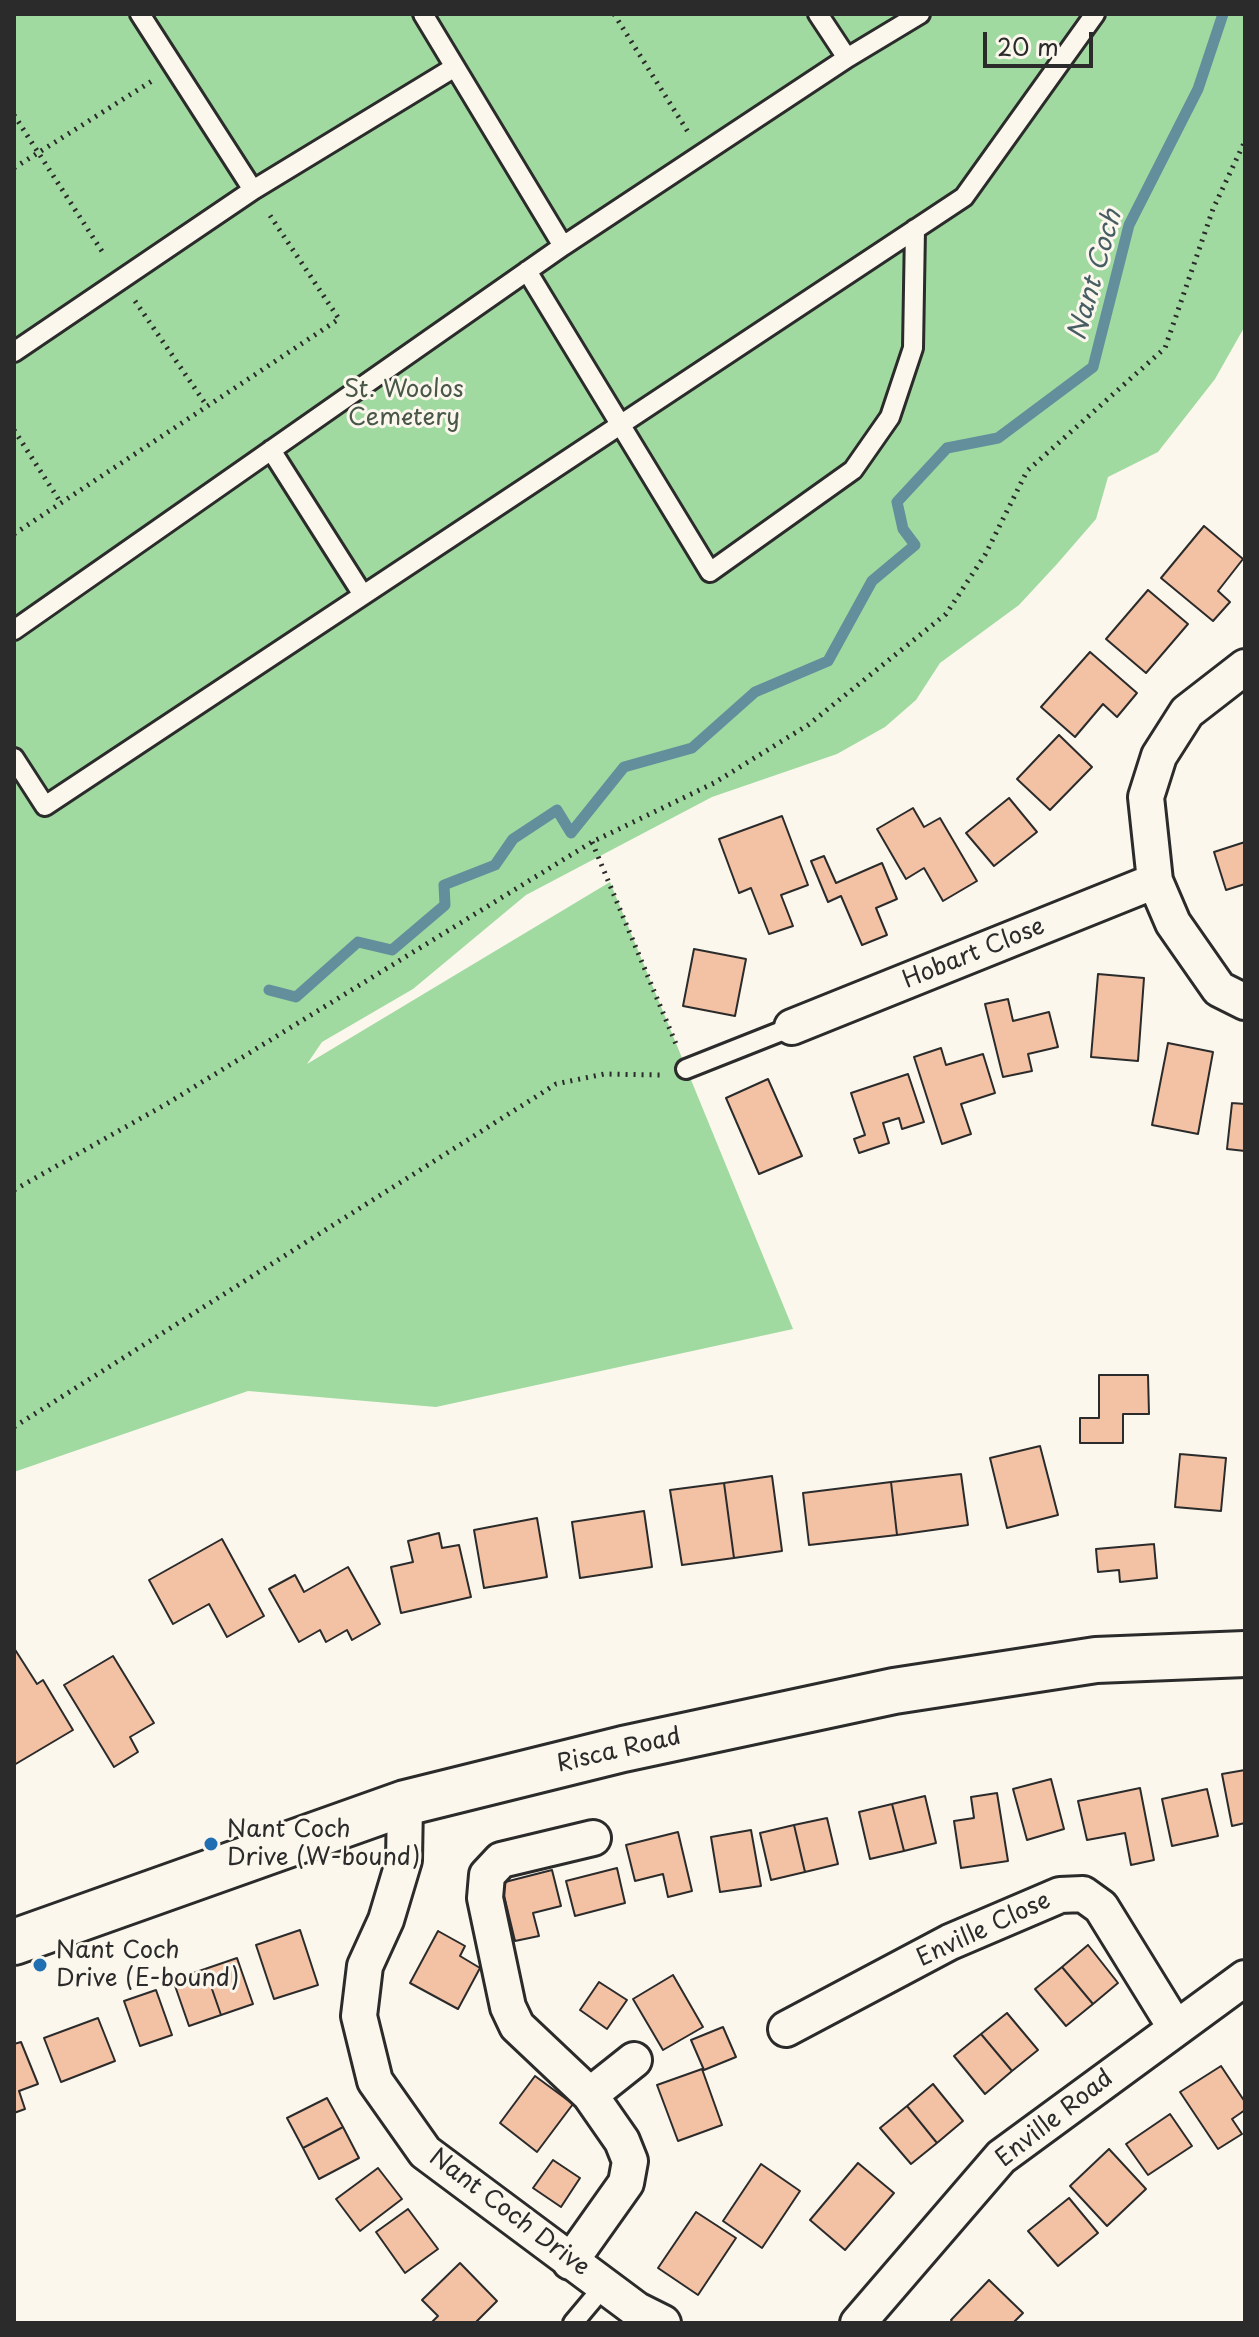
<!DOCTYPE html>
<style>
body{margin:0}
#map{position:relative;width:1259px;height:2337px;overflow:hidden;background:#fbf7ec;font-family:"Playpen Sans",sans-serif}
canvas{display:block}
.frame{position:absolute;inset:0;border:16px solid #2b2b2b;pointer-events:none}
.scale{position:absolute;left:983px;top:32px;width:110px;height:36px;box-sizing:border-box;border:4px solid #2b2b2b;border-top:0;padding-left:10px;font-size:24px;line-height:28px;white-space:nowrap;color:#2b2b2b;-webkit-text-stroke:6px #fbf7ec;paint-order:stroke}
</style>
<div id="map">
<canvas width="1259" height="2337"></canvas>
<div class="frame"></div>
<div class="scale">20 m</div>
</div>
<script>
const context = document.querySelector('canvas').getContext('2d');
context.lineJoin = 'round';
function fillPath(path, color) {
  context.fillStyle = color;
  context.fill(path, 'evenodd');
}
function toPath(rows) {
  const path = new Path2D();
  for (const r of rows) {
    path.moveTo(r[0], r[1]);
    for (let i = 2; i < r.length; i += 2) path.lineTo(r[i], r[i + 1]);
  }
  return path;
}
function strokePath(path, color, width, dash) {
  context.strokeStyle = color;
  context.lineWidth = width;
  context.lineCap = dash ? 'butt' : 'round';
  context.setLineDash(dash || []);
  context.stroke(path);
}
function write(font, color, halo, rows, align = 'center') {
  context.font = font + ' "Playpen Sans",sans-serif';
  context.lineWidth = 6;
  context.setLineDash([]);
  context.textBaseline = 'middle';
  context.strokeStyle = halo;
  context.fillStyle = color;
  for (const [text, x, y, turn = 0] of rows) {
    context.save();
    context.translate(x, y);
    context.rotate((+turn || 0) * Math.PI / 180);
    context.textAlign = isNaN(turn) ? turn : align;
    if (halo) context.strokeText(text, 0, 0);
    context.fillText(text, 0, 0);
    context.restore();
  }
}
fillPath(toPath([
 [14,14,1245,14,1245,326,1215,379,1158,452,1108,477,1096,519,1057,564,1019,605,940,663,916,700,885,727,837,754,712,797,526,895,413,989,322,1042,307,1064,610,882,793,1329,436,1407,248,1391,14,1472]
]), '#a0daa0');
strokePath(toPath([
 [269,990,296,997,358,942,392,950,445,905,444,885,495,865,513,839,557,810,571,833,624,767,692,748,755,692,828,661,872,581,915,545,903,529,897,502,947,448,998,438,1093,367,1129,225,1198,89,1223,14]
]), '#638f9d', 11);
const building = toPath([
 [1204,526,1243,559,1218,591,1230,602,1213,621,1161,578,1204,526],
 [1148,590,1188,624,1146,673,1106,639,1148,590],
 [1090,652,1137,693,1117,717,1103,704,1075,737,1041,707,1090,652],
 [1059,735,1092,767,1050,810,1017,779,1059,735],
 [1009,798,1037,832,994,866,966,833,1009,798],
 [913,808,924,827,940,818,977,881,943,901,924,868,906,879,877,829,913,808],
 [782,816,808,885,781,895,793,926,769,934,751,888,739,893,719,839,782,816],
 [1245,842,1245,884,1226,890,1214,852,1245,842],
 [824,856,836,883,882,863,897,899,876,908,887,935,862,945,841,896,828,902,811,861,824,856],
 [694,949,746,959,735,1016,683,1006,694,949],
 [1098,974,1144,978,1138,1061,1091,1057,1098,974],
 [1008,999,1013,1021,1049,1012,1058,1047,1028,1054,1032,1071,1003,1077,985,1004,1008,999],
 [1168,1043,1213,1052,1198,1134,1152,1125,1168,1043],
 [941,1048,946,1065,983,1054,995,1093,961,1104,971,1134,942,1144,914,1057,941,1048],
 [908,1074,924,1122,902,1129,899,1118,883,1123,889,1143,859,1153,854,1139,865,1135,851,1093,908,1074],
 [768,1079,802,1156,759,1174,726,1098,768,1079],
 [1232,1103,1245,1104,1245,1151,1227,1149,1232,1103],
 [1099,1375,1148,1375,1149,1414,1123,1414,1123,1443,1080,1443,1080,1418,1099,1418,1099,1375],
 [1040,1446,1058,1515,1007,1528,990,1458,1040,1446],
 [1180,1454,1226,1458,1221,1511,1175,1507,1180,1454],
 [961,1474,968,1525,897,1535,891,1482,961,1474],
 [772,1476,782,1551,734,1558,724,1483,772,1476],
 [891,1482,897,1535,809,1545,803,1493,891,1482],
 [724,1483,734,1558,682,1565,670,1490,724,1483],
 [644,1511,652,1567,580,1578,572,1522,644,1511],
 [537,1518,547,1577,484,1588,474,1530,537,1518],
 [439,1533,442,1548,459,1545,471,1597,401,1613,391,1567,413,1562,408,1541,439,1533],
 [222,1539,264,1616,227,1637,209,1604,173,1624,149,1580,222,1539],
 [1154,1544,1157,1578,1120,1582,1119,1570,1098,1572,1096,1549,1154,1544],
 [348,1567,380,1624,352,1640,347,1630,326,1642,320,1630,299,1642,269,1589,295,1575,304,1592,348,1567],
 [14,1648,37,1684,43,1680,73,1730,14,1765,14,1648],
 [113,1656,154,1723,130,1737,138,1752,114,1767,64,1685,113,1656],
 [1245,1770,1245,1823,1232,1826,1222,1774,1245,1770],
 [1051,1779,1064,1829,1027,1840,1013,1789,1051,1779],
 [1140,1788,1154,1860,1131,1865,1125,1833,1087,1840,1078,1801,1140,1788],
 [1207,1789,1218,1836,1172,1846,1162,1799,1207,1789],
 [997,1793,1008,1861,961,1868,954,1821,974,1818,971,1797,997,1793],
 [925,1796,936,1843,904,1851,892,1804,925,1796],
 [892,1804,904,1851,870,1859,859,1812,892,1804],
 [827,1818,838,1864,805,1872,794,1825,827,1818],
 [794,1825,805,1872,771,1880,760,1833,794,1825],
 [751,1830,761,1886,720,1892,711,1837,751,1830],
 [678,1832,692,1891,668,1897,663,1874,635,1881,626,1845,678,1832],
 [617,1868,625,1903,575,1916,566,1881,617,1868],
 [552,1870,561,1906,533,1913,539,1936,515,1941,501,1883,552,1870],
 [300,1930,318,1985,274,1999,256,1945,300,1930],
 [438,1931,465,1946,460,1956,480,1968,458,2009,410,1983,438,1931],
 [1088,1945,1118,1983,1093,2004,1062,1967,1088,1945],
 [237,1958,253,2004,221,2015,205,1969,237,1958],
 [1062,1967,1093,2004,1066,2026,1035,1989,1062,1967],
 [205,1969,221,2015,189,2026,173,1980,205,1969],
 [673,1975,703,2027,663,2050,633,1999,673,1975],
 [599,1982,627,2000,607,2029,580,2010,599,1982],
 [156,1990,172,2035,140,2046,124,2001,156,1990],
 [1007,2013,1038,2050,1012,2071,981,2034,1007,2013],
 [98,2018,115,2061,61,2082,44,2038,98,2018],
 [723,2027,736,2057,704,2070,691,2040,723,2027],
 [981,2034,1012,2071,985,2094,954,2056,981,2034],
 [21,2042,38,2084,19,2091,25,2109,14,2113,14,2044,21,2042],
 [1221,2066,1245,2102,1245,2110,1232,2119,1242,2134,1218,2149,1180,2092,1221,2066],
 [702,2069,722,2125,678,2141,657,2085,702,2069],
 [535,2076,573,2104,537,2152,500,2123,535,2076],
 [933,2084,963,2121,937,2143,907,2106,933,2084],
 [327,2098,343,2127,303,2148,287,2118,327,2098],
 [907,2106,937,2143,911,2164,880,2128,907,2106],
 [1170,2114,1192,2146,1148,2175,1126,2144,1170,2114],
 [343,2127,359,2158,319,2179,303,2148,343,2127],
 [1109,2149,1146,2189,1107,2226,1070,2186,1109,2149],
 [553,2160,580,2178,561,2207,533,2188,553,2160],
 [858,2163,894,2193,845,2250,810,2220,858,2163],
 [761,2164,800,2191,762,2248,723,2221,761,2164],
 [378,2168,402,2199,360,2231,336,2199,378,2168],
 [1069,2198,1098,2233,1058,2266,1028,2231,1069,2198],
 [408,2209,438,2249,405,2273,376,2232,408,2209],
 [696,2212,736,2238,698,2295,658,2268,696,2212],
 [460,2263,497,2301,475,2323,431,2323,438,2316,422,2300,460,2263],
 [989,2280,1023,2313,1013,2323,953,2323,951,2320,989,2280]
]);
fillPath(building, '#f3c1a4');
strokePath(building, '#2b2b2b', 2);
const lane = toPath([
 [140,14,253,190],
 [423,14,563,246],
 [847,58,920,14],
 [527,271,710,572,853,470,890,417,913,348,915,229],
 [14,352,253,190,455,67],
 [271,450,363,595],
 [14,630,563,246,847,58,818,14],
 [14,758,45,806,964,197,1095,14],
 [686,1069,792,1027],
 [573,2323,604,2286]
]);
const street = toPath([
 [1245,667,1187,712,1159,756,1146,797,1155,881,1173,923,1219,989,1245,1002],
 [792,1027,1155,881],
 [405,1803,404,1860,386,1920,365,1966,359,2016,375,2081,425,2152,637,2310,663,2323],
 [786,2029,950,1942,1060,1895,1083,1894,1101,1907,1175,2027],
 [590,2095,634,2060],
 [570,2262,626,2183,630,2161,622,2141,590,2095,517,2026,508,2007,485,1898,487,1875,501,1860,593,1838],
 [858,2323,1001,2157,1245,1978]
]);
const secondary = toPath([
 [14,1942,405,1803,623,1749,894,1691,1096,1660,1245,1654]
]);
strokePath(lane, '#2b2b2b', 24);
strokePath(street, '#2b2b2b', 40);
strokePath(secondary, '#2b2b2b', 50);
strokePath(toPath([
 [614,14,688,132],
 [14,115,105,256],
 [14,168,152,81],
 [135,301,207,406],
 [14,430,61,503],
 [14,534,339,319,267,211],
 [592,842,676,1044],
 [14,1190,168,1103,592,842,714,783,808,725,946,614,985,555,1027,471,1165,348,1213,209,1245,141],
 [14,1427,556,1084,604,1074,660,1075]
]), '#2b2b2b', 5, [2, 6]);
strokePath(lane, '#fbf7ec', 18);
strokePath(street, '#fbf7ec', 34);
strokePath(secondary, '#fbf7ec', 44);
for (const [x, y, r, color] of [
 [211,1844,8,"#1f6fb2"],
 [40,1965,8,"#1f6fb2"]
]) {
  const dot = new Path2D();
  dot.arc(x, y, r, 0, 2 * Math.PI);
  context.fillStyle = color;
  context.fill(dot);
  strokePath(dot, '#fbf7ec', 3);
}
write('24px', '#485748', '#fbf7ec', [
 ["St. Woolos",404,390],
 ["Cemetery",404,418]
]);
write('24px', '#2b2b2b', '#fbf7ec', [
 ["Hobart Close",974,954,-22],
 ["Risca Road",619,1751,-13],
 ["Enville Close",984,1930,-25],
 ["Enville Road",1055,2119,-38],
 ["Nant Coch Drive",509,2213,37]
]);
write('24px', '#2b2b2b', '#fbf7ec', [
 ["Nant Coch",227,1830],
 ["Drive (W-bound)",227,1858],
 ["Nant Coch",56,1951],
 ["Drive (E-bound)",56,1979]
], 'left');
write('italic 26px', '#475d64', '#fbf7ec', [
 ["Nant Coch",1096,275,-74]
]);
</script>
